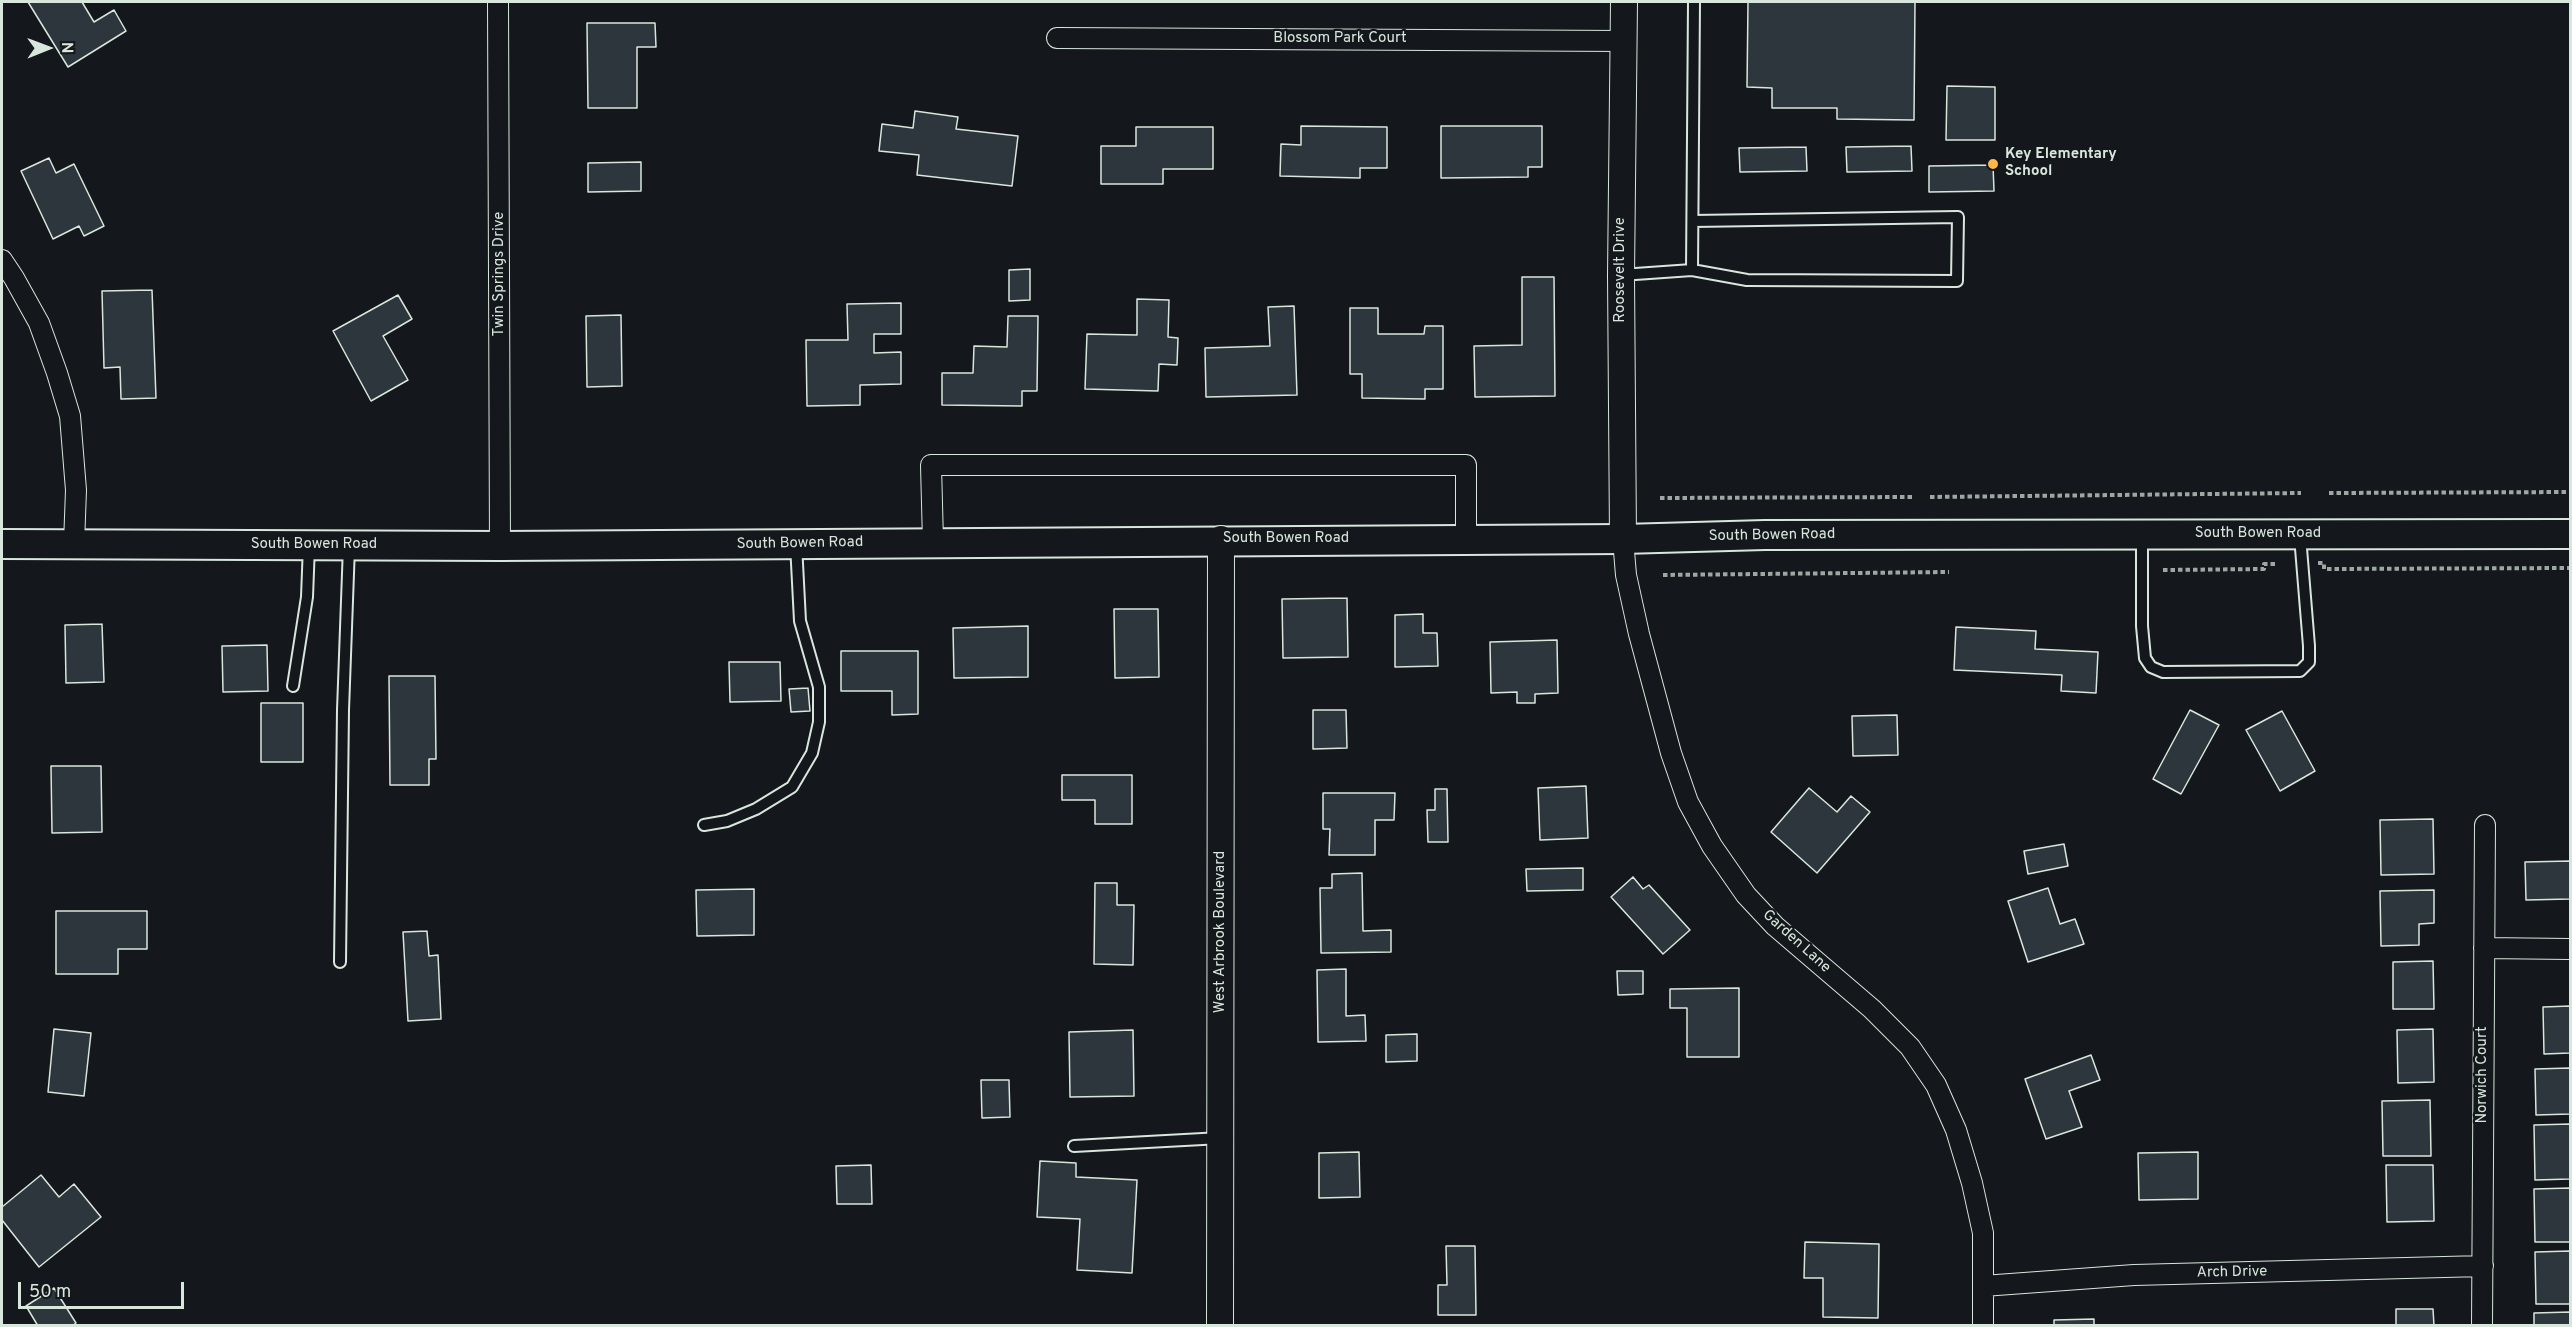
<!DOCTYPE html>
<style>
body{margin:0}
#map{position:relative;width:2572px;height:1327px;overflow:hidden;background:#14181c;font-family:Overpass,sans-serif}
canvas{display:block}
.frame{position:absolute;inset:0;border:3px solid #d8e6dc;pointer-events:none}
.north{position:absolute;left:18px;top:18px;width:60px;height:60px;-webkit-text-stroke:4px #14181c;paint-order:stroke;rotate:89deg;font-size:16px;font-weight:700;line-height:24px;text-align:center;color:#d8e6dc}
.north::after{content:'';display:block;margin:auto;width:21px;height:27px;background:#d8e6dc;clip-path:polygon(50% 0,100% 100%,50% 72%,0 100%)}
.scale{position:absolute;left:18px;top:1282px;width:166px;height:27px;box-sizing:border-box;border:3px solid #d8e6dc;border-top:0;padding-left:8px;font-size:18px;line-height:21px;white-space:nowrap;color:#d8e6dc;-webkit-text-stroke:4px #14181c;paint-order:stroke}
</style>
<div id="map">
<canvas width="2572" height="1327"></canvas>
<div class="frame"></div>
<div class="north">N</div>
<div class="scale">50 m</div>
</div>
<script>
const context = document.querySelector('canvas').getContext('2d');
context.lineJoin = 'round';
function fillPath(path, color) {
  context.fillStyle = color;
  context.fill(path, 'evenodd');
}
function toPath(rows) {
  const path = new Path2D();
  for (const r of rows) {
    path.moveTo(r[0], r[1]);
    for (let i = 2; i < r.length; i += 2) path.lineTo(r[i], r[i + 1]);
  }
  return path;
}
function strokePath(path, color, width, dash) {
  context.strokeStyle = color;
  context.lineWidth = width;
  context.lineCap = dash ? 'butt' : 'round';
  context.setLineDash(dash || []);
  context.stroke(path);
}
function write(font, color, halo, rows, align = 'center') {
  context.font = font + ' Overpass,sans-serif';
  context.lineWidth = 4.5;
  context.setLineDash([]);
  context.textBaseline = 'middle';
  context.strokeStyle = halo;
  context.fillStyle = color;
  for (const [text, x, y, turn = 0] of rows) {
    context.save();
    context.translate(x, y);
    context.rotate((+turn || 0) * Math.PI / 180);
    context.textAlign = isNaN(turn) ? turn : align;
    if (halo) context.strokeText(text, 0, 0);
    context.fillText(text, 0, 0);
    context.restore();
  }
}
const building = toPath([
 [28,2,82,2,94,22,114,10,126,31,68,67,28,2],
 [1748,2,1915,2,1914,120,1837,119,1837,108,1772,108,1772,88,1747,87,1748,2],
 [587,23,655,23,656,47,637,47,637,108,588,108,587,23],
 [1947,86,1995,87,1995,140,1946,140,1947,86],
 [915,111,958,117,956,129,1018,136,1012,186,917,175,919,155,879,151,882,124,913,128,915,111],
 [1301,126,1387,127,1387,168,1360,168,1360,178,1280,176,1281,144,1301,145,1301,126],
 [1441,126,1542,126,1542,167,1528,167,1528,177,1441,178,1441,126],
 [1136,127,1213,127,1213,169,1163,169,1163,184,1101,184,1101,146,1136,146,1136,127],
 [1911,146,1912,171,1847,172,1846,147,1911,146],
 [1806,147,1807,171,1740,172,1739,148,1806,147],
 [49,158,56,173,74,164,104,226,84,236,79,226,53,239,21,171,49,158],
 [641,162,641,191,588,192,588,163,641,162],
 [1993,165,1994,191,1929,192,1929,166,1993,165],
 [1030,269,1030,300,1009,301,1009,270,1030,269],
 [1522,277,1554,277,1555,396,1475,397,1474,346,1522,345,1522,277],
 [152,290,156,398,121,399,120,367,104,368,102,291,152,290],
 [398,295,412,319,383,336,408,380,371,401,333,331,398,295],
 [1137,299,1169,300,1168,337,1178,338,1177,365,1159,364,1158,391,1085,389,1087,334,1137,335,1137,299],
 [901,303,901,334,874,334,874,353,901,352,901,384,860,385,860,405,807,406,806,340,848,340,847,304,901,303],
 [1294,306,1297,395,1206,397,1205,348,1270,346,1268,307,1294,306],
 [1350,308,1378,308,1378,334,1424,334,1425,326,1443,326,1443,389,1425,389,1425,399,1362,398,1362,374,1350,374,1350,308],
 [621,315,622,386,587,387,586,316,621,315],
 [1008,316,1038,316,1037,391,1022,391,1022,406,942,405,942,373,973,373,974,346,1007,347,1008,316],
 [1347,598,1348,657,1283,658,1282,599,1347,598],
 [1114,609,1158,609,1159,677,1115,678,1114,609],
 [1423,614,1423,633,1437,633,1438,666,1395,667,1395,615,1423,614],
 [102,624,104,682,66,683,65,625,102,624],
 [1028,626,1028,677,954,678,953,628,1028,626],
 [1956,627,2036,631,2035,649,2098,652,2096,693,2061,691,2062,675,1954,670,1956,627],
 [1557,640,1558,693,1535,694,1535,703,1517,703,1517,692,1491,693,1490,642,1557,640],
 [267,645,268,691,223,692,222,646,267,645],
 [841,651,918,651,918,714,892,715,892,691,841,691,841,651],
 [729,662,780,662,781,701,730,702,729,662],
 [389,676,435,676,436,759,429,759,429,785,390,785,389,676],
 [808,688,810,711,791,712,789,689,808,688],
 [261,703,303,703,303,762,261,762,261,703],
 [1313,710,1346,710,1347,748,1313,749,1313,710],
 [2190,710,2219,725,2181,794,2153,779,2190,710],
 [2282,711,2315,771,2280,791,2246,730,2282,711],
 [1897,715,1898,755,1853,756,1852,716,1897,715],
 [51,766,101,766,102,832,52,833,51,766],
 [1062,775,1132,775,1132,824,1095,824,1095,800,1062,800,1062,775],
 [1586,786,1588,838,1540,840,1538,788,1586,786],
 [1809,788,1837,812,1851,796,1870,812,1817,873,1771,832,1809,788],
 [1435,789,1447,789,1448,842,1428,842,1427,810,1435,810,1435,789],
 [1323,793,1395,793,1394,820,1375,820,1375,855,1329,855,1330,829,1323,829,1323,793],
 [2433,819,2434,874,2381,875,2380,820,2433,819],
 [2064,844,2068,866,2028,874,2024,851,2064,844],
 [2570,861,2570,899,2526,900,2525,862,2570,861],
 [1583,868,1583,890,1527,891,1526,869,1583,868],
 [1362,873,1363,931,1391,930,1391,952,1321,953,1320,888,1332,888,1332,874,1362,873],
 [1633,877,1643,889,1649,885,1690,930,1663,954,1611,897,1633,877],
 [1095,883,1117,883,1117,905,1134,905,1133,965,1094,964,1095,883],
 [2048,888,2060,924,2075,919,2084,944,2028,962,2008,901,2048,888],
 [754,889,754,935,697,936,696,890,754,889],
 [2434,890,2434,923,2419,924,2419,945,2381,946,2380,891,2434,890],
 [56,911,147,911,147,949,118,949,118,974,56,974,56,911],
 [427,931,429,956,438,955,441,1019,408,1021,403,932,427,931],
 [2433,961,2434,1009,2393,1009,2393,962,2433,961],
 [1346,969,1346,1016,1365,1015,1366,1041,1318,1042,1317,970,1346,969],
 [1617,971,1643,971,1643,994,1618,995,1617,971],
 [1739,988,1739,1057,1687,1057,1687,1008,1670,1008,1670,989,1739,988],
 [2570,1006,2570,1053,2544,1054,2543,1007,2570,1006],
 [54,1029,91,1033,84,1096,48,1092,54,1029],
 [2433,1029,2434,1082,2398,1083,2397,1030,2433,1029],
 [1133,1030,1134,1096,1070,1097,1069,1032,1133,1030],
 [1417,1034,1417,1061,1386,1062,1386,1035,1417,1034],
 [2091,1055,2100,1080,2069,1091,2082,1127,2046,1139,2025,1079,2091,1055],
 [2570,1068,2570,1114,2536,1115,2535,1069,2570,1068],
 [981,1080,1009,1080,1010,1117,982,1118,981,1080],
 [2430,1100,2431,1156,2383,1156,2382,1101,2430,1100],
 [2570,1124,2570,1179,2535,1180,2534,1125,2570,1124],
 [1359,1152,1360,1197,1319,1198,1319,1153,1359,1152],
 [2198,1152,2198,1199,2139,1200,2138,1153,2198,1152],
 [1040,1161,1076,1163,1076,1177,1137,1180,1132,1273,1077,1270,1080,1219,1037,1217,1040,1161],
 [871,1165,872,1204,837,1204,836,1166,871,1165],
 [2386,1165,2433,1165,2434,1221,2387,1222,2386,1165],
 [41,1175,59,1197,74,1184,101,1217,39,1267,2,1220,2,1207,41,1175],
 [2570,1188,2570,1242,2535,1242,2534,1189,2570,1188],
 [1805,1242,1879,1244,1878,1318,1823,1317,1823,1278,1804,1278,1805,1242],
 [1446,1246,1475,1246,1476,1315,1438,1315,1438,1285,1447,1285,1446,1246],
 [2570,1251,2570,1304,2536,1304,2535,1252,2570,1251],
 [54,1288,76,1323,72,1326,38,1326,26,1306,54,1288],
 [2396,1309,2433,1309,2434,1326,2396,1326,2396,1309],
 [2570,1312,2570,1326,2534,1326,2534,1313,2570,1312],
 [2094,1319,2094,1326,2054,1326,2054,1320,2094,1319]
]);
fillPath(building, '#2c363c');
strokePath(building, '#d8e6dc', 1.5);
const service = toPath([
 [1692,270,1747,280,1957,281,1958,217,1693,221],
 [1621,275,1692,270,1694,2],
 [2142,535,2142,626,2145,658,2151,667,2163,672,2300,671,2309,662,2309,646,2300,536],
 [293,686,307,597,309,545],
 [704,825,727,821,756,809,792,787,812,753,819,722,819,687,800,621,796,544],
 [340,962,343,710,349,546],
 [1074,1146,1221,1138]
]);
const minor = toPath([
 [498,2,500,546],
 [1057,38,1623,41],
 [2,260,14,278,39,323,57,373,70,416,76,490,74,544],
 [1623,539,1626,575,1639,634,1671,753,1688,802,1712,846,1746,895,1775,926,1872,1009,1910,1047,1936,1085,1956,1130,1972,1183,1983,1233,1983,1326],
 [933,542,931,465,1466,465,1466,539],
 [2484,948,2570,949],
 [1983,1286,2134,1275,2483,1266],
 [2482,1326,2485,825]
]);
const tertiary = toPath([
 [1623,539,1621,275,1624,2],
 [1220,1326,1221,539]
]);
const secondary = toPath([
 [2,544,500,546,1623,539,1765,535,2570,534]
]);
strokePath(service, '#d8e6dc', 14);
strokePath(minor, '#d8e6dc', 22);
strokePath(tertiary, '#d8e6dc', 28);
strokePath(secondary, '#d8e6dc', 32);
strokePath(toPath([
 [2329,493,2570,492],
 [1930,497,2301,493],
 [1660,498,1912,497],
 [2318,563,2324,563,2324,569,2570,568],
 [2163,570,2264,569,2264,564,2277,564],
 [1663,575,1949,572]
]), '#9da8a2', 4, [4.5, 3]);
strokePath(service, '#14181c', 10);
strokePath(minor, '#14181c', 20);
strokePath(tertiary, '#14181c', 26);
strokePath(secondary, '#14181c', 28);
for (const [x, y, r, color] of [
 [1993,164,6,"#ffb74d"]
]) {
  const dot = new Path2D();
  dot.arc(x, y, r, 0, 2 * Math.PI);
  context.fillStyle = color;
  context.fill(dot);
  strokePath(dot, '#14181c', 2);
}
write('15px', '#d8e6dc', '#14181c', [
 ["Blossom Park Court",1340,39],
 ["Roosevelt Drive",1621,270,-90],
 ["Twin Springs Drive",500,274,-90],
 ["South Bowen Road",2258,534],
 ["South Bowen Road",1772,536,-1],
 ["South Bowen Road",1286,539],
 ["South Bowen Road",800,544,-1],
 ["South Bowen Road",314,545],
 ["West Arbrook Boulevard",1221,932,-90],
 ["Garden Lane",1796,942,42],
 ["Norwich Court",2483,1075,-90],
 ["Arch Drive",2232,1273,-1]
]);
write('bold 15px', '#d8e6dc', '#14181c', [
 ["Key Elementary",2005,155],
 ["School",2005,172]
], 'left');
</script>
